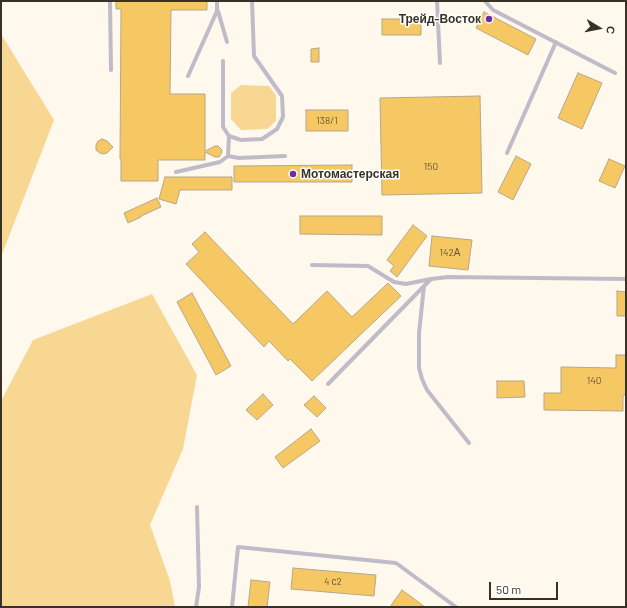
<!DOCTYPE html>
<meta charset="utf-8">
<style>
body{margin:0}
#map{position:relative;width:627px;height:608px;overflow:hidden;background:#fff8ec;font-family:Barlow,sans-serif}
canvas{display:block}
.frame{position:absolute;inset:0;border:2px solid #383226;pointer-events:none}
.north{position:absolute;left:579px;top:8px;width:40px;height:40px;-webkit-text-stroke:3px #fff;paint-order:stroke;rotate:100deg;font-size:11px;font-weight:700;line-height:16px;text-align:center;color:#383226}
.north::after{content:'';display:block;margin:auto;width:14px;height:18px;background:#383226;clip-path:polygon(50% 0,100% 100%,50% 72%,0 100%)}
.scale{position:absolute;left:489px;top:582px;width:69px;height:18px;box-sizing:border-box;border:2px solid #383226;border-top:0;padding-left:5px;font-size:12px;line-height:14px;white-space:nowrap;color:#383226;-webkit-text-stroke:3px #fff;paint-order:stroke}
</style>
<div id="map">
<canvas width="627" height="608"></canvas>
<div class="frame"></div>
<div class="north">С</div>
<div class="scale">50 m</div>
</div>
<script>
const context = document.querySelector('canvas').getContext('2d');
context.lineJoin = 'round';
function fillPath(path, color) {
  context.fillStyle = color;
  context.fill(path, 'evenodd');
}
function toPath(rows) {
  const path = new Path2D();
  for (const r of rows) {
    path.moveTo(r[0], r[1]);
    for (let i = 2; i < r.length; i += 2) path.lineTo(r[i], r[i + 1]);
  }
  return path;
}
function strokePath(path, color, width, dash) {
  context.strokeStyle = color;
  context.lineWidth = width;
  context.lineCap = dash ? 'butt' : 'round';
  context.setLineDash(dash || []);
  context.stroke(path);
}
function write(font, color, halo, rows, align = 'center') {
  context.font = font + ' Barlow,sans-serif';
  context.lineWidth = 3;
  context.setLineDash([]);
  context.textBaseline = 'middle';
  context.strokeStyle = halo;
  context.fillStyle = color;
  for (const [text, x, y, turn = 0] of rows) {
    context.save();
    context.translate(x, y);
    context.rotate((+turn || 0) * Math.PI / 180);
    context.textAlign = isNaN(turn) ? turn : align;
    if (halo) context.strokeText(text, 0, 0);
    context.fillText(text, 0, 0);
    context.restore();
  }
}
fillPath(toPath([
 [1,34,54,120,1,257],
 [241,85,269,86,276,95,276,121,267,129,241,130,231,119,231,93],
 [152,294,197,375,183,449,150,525,170,581,175,607,1,607,1,401,33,340]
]), '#f8d793');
const building = toPath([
 [116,1,207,1,207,10,171,10,170,94,205,94,205,151,215,146,218,146,222,150,221,154,219,157,215,157,205,152,205,160,158,160,158,181,121,181,121,159,120,159,121,9,116,9,116,1],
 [484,12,536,39,528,55,476,28,484,12],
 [382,19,421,19,421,35,382,35,382,19],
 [319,48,319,62,311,62,311,49,319,48],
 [578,73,602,83,582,129,558,118,578,73],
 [480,96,482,193,382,195,380,98,480,96],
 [306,110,348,110,348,131,306,131,306,110],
 [102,139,107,141,113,147,107,153,102,154,100,153,96,150,96,145,98,141,102,139],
 [516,156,531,164,513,200,498,192,516,156],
 [609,159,625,166,615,188,599,181,609,159],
 [352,165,352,182,234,182,234,166,352,165],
 [165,177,232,177,232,190,180,190,176,204,159,199,165,177],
 [157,198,161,207,141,216,141,217,128,223,124,213,157,198],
 [300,216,382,216,382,235,300,234,300,216],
 [413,225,427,236,397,277,390,271,394,266,387,260,413,225],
 [205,232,293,324,327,291,352,317,388,283,401,296,312,381,290,359,288,361,269,341,264,347,186,264,199,252,192,244,205,232],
 [432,236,472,240,468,270,429,266,432,236],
 [617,291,626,292,626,316,617,316,617,291],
 [192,293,231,366,216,375,177,302,192,293],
 [616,355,626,355,626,395,623,395,623,411,544,410,544,393,561,393,561,367,616,368,616,355],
 [497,381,524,381,525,397,497,398,497,381],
 [263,394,273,405,257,420,246,410,263,394],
 [314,396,326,408,317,417,304,405,314,396],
 [311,429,320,441,283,468,275,457,311,429],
 [293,568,376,575,374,596,291,589,293,568],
 [251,580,270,582,267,607,248,607,251,580],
 [402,590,425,607,390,607,402,590]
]);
fillPath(building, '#f6c863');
strokePath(building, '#b6a78a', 1);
strokePath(toPath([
 [110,1,111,70],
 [437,1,440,63],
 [485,1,493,10,615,73],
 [218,11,227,42],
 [188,76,217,11,217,1],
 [229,136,241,140,262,139,277,129,283,117,282,96,254,56,252,1],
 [507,153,556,42],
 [228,156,239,158,285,156],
 [176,172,220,162,228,156,229,136,223,127,223,61],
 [312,265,368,266,394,282,406,284,431,279,448,277,626,279],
 [424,286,419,333,419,368,422,379,427,390,469,443],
 [328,384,431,279],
 [196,607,199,587,197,507],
 [232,607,238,547,396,563,456,607]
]), '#c0bbc9', 4);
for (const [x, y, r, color] of [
 [489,19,4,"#6c30a6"],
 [293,174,4,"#6c30a6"]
]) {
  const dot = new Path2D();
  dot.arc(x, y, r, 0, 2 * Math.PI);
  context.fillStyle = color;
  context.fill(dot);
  strokePath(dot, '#fff', 1.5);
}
write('10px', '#685835', null, [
 ["138/1",327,121],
 ["150",431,167],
 ["142А",450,253],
 ["140",594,381],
 ["4 с2",333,582]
]);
write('bold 12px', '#383226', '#fff', [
 ["Трейд-Восток",481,19],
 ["Мотомастерская",301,174,"left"]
], 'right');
</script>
